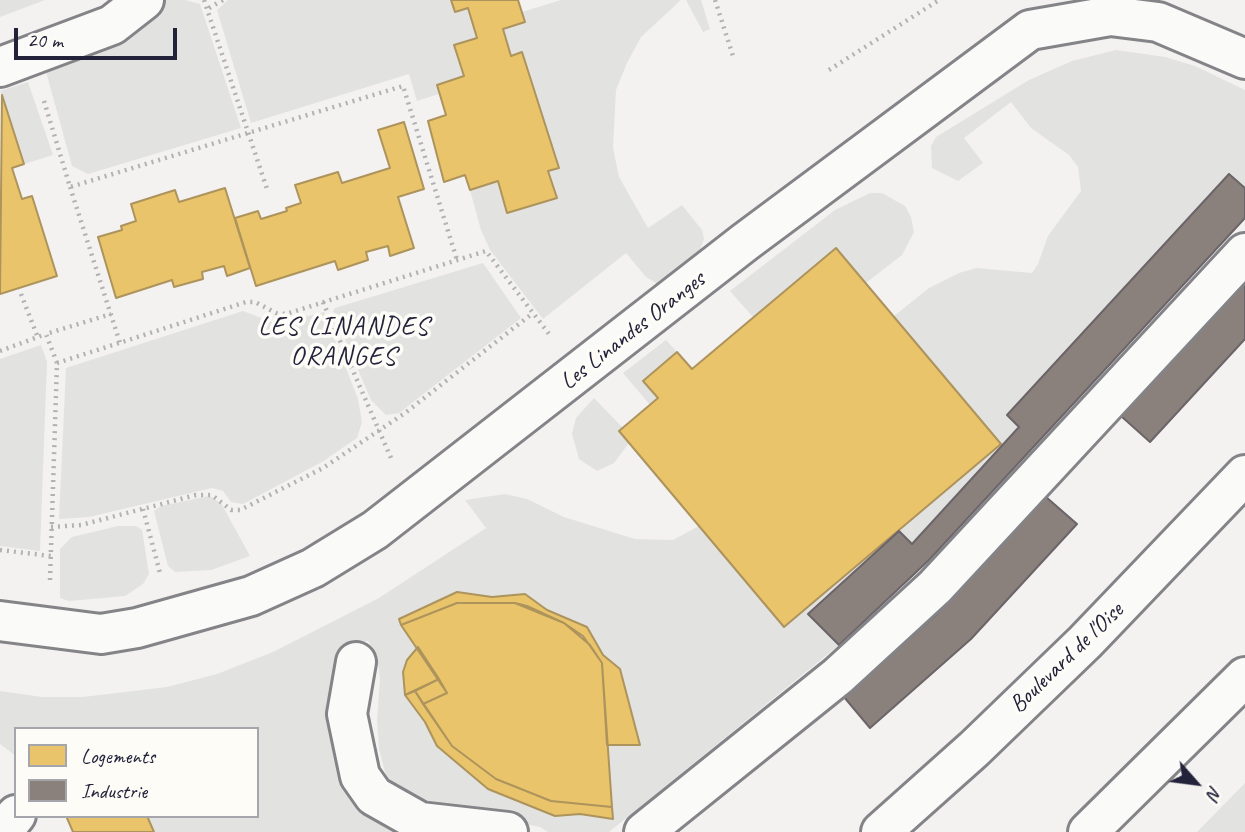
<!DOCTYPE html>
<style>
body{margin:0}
#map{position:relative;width:1245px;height:832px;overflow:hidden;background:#f3f2f0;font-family:Caveat,sans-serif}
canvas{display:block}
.legend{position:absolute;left:14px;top:727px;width:245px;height:91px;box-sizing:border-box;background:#fdfcf7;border:2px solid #a5a5ac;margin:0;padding:9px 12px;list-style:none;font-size:21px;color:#22223b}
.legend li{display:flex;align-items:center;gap:14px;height:35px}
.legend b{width:35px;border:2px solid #a5a5ac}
.north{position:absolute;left:1161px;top:748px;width:70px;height:70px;-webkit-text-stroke:5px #fdfcf7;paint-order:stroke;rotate:118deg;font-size:19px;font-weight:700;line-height:28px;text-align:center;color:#22223b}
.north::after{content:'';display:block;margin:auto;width:24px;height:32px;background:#22223b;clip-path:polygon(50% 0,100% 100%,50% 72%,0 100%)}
.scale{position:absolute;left:14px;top:28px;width:163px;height:32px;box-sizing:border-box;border:4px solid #22223b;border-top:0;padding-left:9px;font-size:21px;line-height:24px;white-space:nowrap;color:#22223b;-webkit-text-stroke:5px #fdfcf7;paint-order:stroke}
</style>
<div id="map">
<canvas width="1245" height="832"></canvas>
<ul class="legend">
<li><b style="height:19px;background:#e9c46a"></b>Logements</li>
<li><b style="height:19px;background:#8a817c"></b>Industrie</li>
</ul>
<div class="north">N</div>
<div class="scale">20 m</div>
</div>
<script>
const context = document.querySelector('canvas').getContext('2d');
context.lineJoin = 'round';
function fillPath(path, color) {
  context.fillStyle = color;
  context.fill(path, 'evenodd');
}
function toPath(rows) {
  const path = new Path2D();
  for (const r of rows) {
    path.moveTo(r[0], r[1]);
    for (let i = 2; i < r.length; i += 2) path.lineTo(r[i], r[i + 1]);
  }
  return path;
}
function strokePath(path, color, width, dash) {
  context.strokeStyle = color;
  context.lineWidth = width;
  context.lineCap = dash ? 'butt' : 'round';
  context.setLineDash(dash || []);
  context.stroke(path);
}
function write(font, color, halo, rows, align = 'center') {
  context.font = font + ' Caveat,sans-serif';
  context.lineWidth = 7;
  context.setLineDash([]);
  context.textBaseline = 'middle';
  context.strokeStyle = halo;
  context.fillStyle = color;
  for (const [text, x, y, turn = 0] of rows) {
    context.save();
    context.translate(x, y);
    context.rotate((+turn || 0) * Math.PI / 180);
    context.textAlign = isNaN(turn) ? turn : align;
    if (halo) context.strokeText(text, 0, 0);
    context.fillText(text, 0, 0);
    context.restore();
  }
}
fillPath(toPath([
 [0,0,45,0,0,17],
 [160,0,185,0,200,4,241,128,88,174,72,166,45,68],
 [228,0,451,0,468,8,477,38,455,45,464,76,437,85,439,94,417,101,409,74,251,123,217,10],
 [561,0,681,0,641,37,627,63,616,90,613,148,619,177,648,228,682,205,702,230,704,239,697,258,661,286,646,277,626,253,543,319,490,250,481,230,470,190,498,181,508,213,556,198,548,171,558,167,522,53,511,56,503,29,525,22,522,12],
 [686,0,701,0,710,29,703,32],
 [1116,50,1165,57,1195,66,1245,90,1245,188,1229,174,1007,414,1019,427,912,544,898,531,809,614,839,645,609,832,548,832,540,827,401,800,387,780,379,749,377,720,380,680,377,655,368,641,354,643,339,656,336,681,404,832,154,832,147,816,257,816,257,729,16,729,16,756,0,744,0,691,42,697,83,697,167,687,217,674,273,652,379,598,486,528,465,500,505,494,527,499,564,517,635,539,673,540,699,526,784,627,1001,444,894,316,929,288,959,273,976,268,1032,273,1038,264,1048,236,1081,191,1078,167,1069,155,1031,128,1011,102,964,138,983,163,958,181,932,168,931,146,936,137,1029,80,1072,61],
 [28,82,53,155,24,164,0,91],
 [870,193,882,193,905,206,911,217,914,232,902,255,866,283,836,248,753,317,730,291,835,210],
 [483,263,521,318,399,413,386,415,371,400,333,311,335,308],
 [243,311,277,324,324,312,358,399,362,422,357,438,322,462,243,504,231,502,223,491,212,488,89,517,59,519,66,368],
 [666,340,677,352,644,381,658,398,650,405,623,373],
 [41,345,47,362,40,551,0,546,0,359],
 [594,398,623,428,619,431,629,443,614,463,597,471,579,459,572,434,576,418],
 [209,496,221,503,250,556,211,570,175,572,168,566,154,511,161,506],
 [118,526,136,526,142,530,149,574,143,584,125,596,69,601,60,598,60,549,72,537],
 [1245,783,1245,832,1197,832]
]), '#e2e2e1');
const homes = toPath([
 [451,0,518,0,525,22,503,29,511,56,522,52,559,168,548,171,557,198,507,213,498,181,470,190,465,175,444,182,428,121,446,115,437,85,464,76,454,45,477,38,468,8,455,12,451,0],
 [2,95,24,164,12,168,22,199,32,196,57,276,0,294,2,95],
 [404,122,424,189,398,197,414,248,390,256,388,246,366,252,368,260,338,270,335,261,256,286,235,218,258,211,261,219,287,211,286,208,301,203,295,185,338,172,342,183,390,168,378,130,404,122],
 [225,188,250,268,227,276,224,266,202,272,203,279,174,287,172,280,116,298,98,237,122,230,121,226,136,221,131,204,175,190,179,202,225,188],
 [836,248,1001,444,784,627,619,431,658,398,643,381,677,352,692,369,836,248],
 [457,592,492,597,525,594,547,610,587,627,603,655,620,669,640,745,607,745,602,663,583,636,564,623,515,603,457,603,401,625,399,619,457,592],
 [457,603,515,603,527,606,564,623,590,645,602,663,612,807,551,801,496,779,452,746,423,704,447,693,401,625,457,603],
 [418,647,439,679,405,695,403,672,407,660,418,647],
 [439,679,447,693,423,704,415,691,439,679],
 [415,691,452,746,496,779,551,801,612,807,613,819,580,814,555,816,488,789,437,746,425,722,405,695,415,691],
 [70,816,147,816,154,832,73,832,67,818,70,816]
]);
fillPath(homes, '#e9c46a');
strokePath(homes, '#ad935c', 2);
const industry = toPath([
 [1229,174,1245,188,1245,218,929,560,839,645,808,614,899,531,912,544,1019,427,1007,415,1229,174],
 [1245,280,1245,339,1150,442,1121,416,1245,280],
 [1046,497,1077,524,971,639,870,728,844,697,936,615,1046,497]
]);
fillPath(industry, '#8a817c');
strokePath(industry, '#6b6468', 2);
const minor = toPath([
 [0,67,112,25,144,0],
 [0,621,101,634,137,628,251,596,313,568,375,530,745,242,1030,30,1110,16,1158,22,1245,59],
 [356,662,347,714,360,776,374,796,420,822,508,832],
 [2,832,16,815],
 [644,832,838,676,935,587,1245,253]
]);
const major = toPath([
 [881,832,974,749,1085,642,1245,475],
 [1088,832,1245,677]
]);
strokePath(minor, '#848488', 44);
strokePath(major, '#848488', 44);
strokePath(toPath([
 [204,0,268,192],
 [715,0,733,56],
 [209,8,223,0],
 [829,70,939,0],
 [44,101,70,187,403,86,457,260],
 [70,187,120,343],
 [21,294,38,338],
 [323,302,391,458],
 [0,351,46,334],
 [57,363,46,334,111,314],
 [143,509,160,573],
 [51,527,81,525,196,495,212,495,231,510,240,510,323,468,405,413,533,313],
 [0,550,51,556],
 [50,580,57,363,246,302,255,302,276,313,286,314,486,251,549,334]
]), '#b2b2b4', 4.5, [2, 5]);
strokePath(minor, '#fafaf8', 38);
strokePath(major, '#fafaf8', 38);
write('24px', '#22223b', '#fdfcf7', [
 ["Les Linandes Oranges",633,331,-38],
 ["Boulevard de l'Oise",1067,658,-44]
]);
context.letterSpacing = '2px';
write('26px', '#22223b', '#fdfcf7', [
 ["LES LINANDES",344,327],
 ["ORANGES",344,357]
]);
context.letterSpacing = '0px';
</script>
